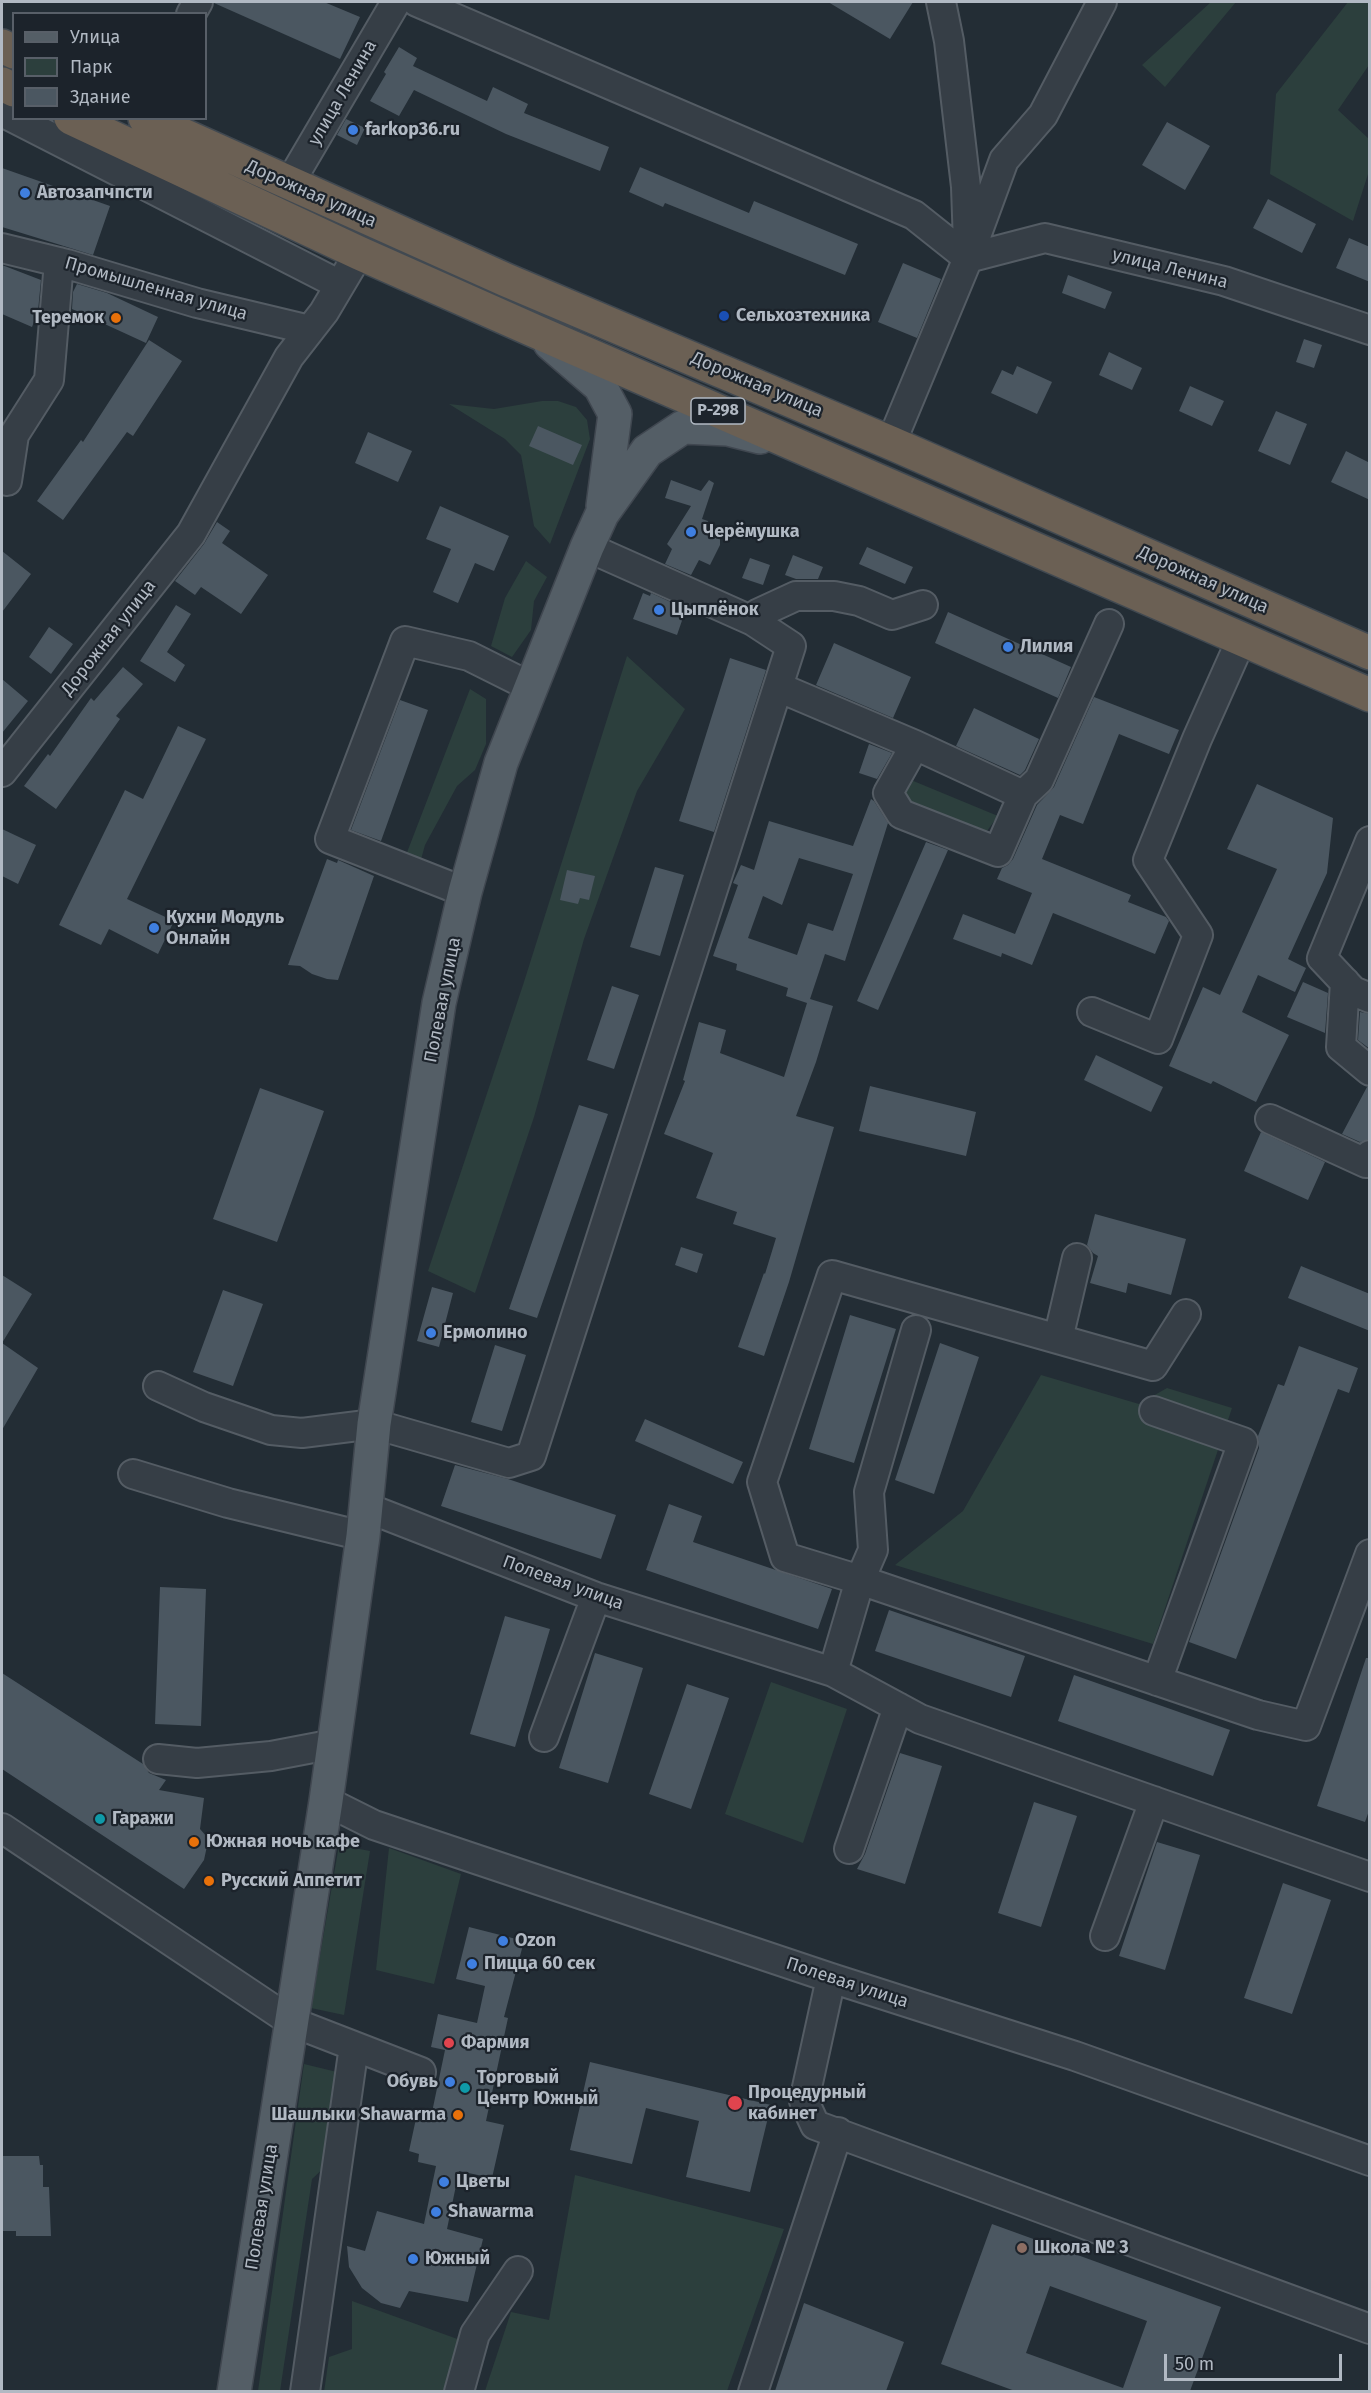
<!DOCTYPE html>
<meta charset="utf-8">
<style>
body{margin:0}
#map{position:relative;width:1371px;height:2393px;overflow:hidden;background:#232d35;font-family:"Fira Sans",sans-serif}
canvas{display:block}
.frame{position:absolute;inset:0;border:3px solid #b1b9c3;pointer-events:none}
.legend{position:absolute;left:12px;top:12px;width:195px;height:108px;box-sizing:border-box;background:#1c232b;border:2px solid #585f68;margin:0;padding:8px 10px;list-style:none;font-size:18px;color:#b1b9c3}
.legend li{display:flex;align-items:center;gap:12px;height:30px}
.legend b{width:30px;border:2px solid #585f68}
.scale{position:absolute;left:1164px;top:2354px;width:178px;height:27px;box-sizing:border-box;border:3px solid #b1b9c3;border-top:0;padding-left:8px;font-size:18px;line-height:21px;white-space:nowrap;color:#b1b9c3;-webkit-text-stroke:4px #1c232b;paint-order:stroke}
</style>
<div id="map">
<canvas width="1371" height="2393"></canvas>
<div class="frame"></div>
<ul class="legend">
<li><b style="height:8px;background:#545e66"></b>Улица</li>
<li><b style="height:16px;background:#2c3f3d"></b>Парк</li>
<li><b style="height:16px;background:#4b5761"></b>Здание</li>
</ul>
<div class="scale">50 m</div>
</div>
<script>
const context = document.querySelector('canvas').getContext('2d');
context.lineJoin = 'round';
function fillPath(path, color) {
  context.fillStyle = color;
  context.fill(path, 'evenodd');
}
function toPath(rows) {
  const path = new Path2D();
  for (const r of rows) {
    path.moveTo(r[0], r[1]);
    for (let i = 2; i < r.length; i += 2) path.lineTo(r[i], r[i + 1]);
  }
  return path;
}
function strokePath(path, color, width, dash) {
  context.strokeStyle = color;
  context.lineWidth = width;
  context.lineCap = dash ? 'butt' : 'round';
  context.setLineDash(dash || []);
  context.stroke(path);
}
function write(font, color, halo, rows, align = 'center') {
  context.font = font + ' "Fira Sans",sans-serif';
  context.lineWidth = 4.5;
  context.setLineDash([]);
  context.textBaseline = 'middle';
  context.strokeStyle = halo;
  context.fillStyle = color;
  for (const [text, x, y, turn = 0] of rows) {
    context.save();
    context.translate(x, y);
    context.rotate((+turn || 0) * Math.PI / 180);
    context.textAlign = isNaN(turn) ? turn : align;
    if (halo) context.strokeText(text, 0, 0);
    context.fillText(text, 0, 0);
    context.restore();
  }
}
fillPath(toPath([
 [1211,2,1236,2,1165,87,1142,65],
 [1348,2,1370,2,1369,65,1338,110,1369,139,1369,171,1353,221,1270,174,1276,94],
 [542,401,558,401,576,407,587,420,590,439,550,544,534,526,521,455,505,439,449,404,494,409],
 [526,561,547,577,534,601,531,630,512,657,491,646,505,598],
 [627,656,685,709,637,791,584,939,534,1117,475,1293,428,1271,523,985],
 [470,689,486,699,486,744,475,770,457,786,425,845,417,874,406,855],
 [911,780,998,816,984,835,902,800],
 [1041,1375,1139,1404,1167,1388,1232,1408,1153,1644,895,1565,963,1511],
 [771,1682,847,1709,803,1843,725,1814],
 [339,1845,370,1851,344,2015,311,2008],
 [389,1848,461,1874,434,1984,376,1970],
 [304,2064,341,2073,328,2164,312,2179,280,2391,262,2392,258,2391],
 [575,2175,784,2229,727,2391,485,2391,511,2312,549,2320],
 [352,2301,463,2341,449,2391,324,2392,329,2357,352,2349]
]), '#2c3f3d');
fillPath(toPath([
 [214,2,324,2,360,17,340,59,214,3],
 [828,2,913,2,890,39],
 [399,47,417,58,413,66,487,101,493,87,528,104,524,113,609,147,600,171,506,134,414,90,399,116,370,101,386,74,384,72],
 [346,119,365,128,357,145,337,135],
 [1167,122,1210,146,1185,190,1142,165],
 [640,167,749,213,754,201,858,244,845,275,665,203,663,207,629,192],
 [2,168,110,206,93,255,2,227],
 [1268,199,1316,224,1302,253,1253,228],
 [1349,238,1370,247,1370,282,1336,268],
 [903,263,941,279,917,338,878,322],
 [2,265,41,280,38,311,32,327,2,314],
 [1068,275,1112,292,1105,309,1062,293],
 [77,284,107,293,158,317,146,343,72,309,73,292],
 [1304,339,1322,345,1314,368,1296,362],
 [149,340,182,361,133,436,127,432,63,520,37,501,81,440,83,442],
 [1109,352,1142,368,1132,390,1099,375],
 [1017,366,1052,382,1037,414,991,393,1002,370,1013,375],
 [1190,386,1224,401,1212,426,1179,411],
 [1276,411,1307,424,1290,465,1258,451],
 [538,426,582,445,573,465,529,446],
 [368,432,412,451,398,482,355,463],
 [1346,451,1370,463,1370,500,1331,482],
 [671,480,701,491,709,480,714,483,702,519,708,521,704,529,720,537,720,545,710,565,699,560,691,575,665,564,672,549,667,544,691,506,665,498],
 [440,506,509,536,494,571,475,563,458,603,433,592,451,549,426,539],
 [217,522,230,531,222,543,268,575,241,614,201,587,195,595,175,581,204,544],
 [867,547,913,567,905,584,859,564],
 [2,551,31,574,2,612],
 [793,555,823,567,818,579,796,579,785,575],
 [750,558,770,565,763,585,742,578],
 [643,593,650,596,651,593,686,609,677,635,633,619],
 [176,605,191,614,167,652,185,665,175,682,140,661],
 [948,612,1071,667,1058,698,935,643],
 [49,627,73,644,51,674,29,657],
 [834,643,911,677,893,718,816,685],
 [730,658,766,670,714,832,679,821],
 [123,667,143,684,116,716,120,719,56,809,24,786,48,754,50,756,91,698,94,701],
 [2,679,28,701,2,733],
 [1094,697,1179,730,1169,754,1119,734,1083,824,1060,815,1042,859,1131,895,1128,902,1166,917,1169,921,1155,954,1053,913,1032,965,1002,953,1001,957,953,939,963,914,1015,934,1032,893,997,879,1002,868,1008,865,1013,859,1037,805,1054,787],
 [400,700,428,710,381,841,351,830],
 [974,708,1039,739,1025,770,1020,775,956,746],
 [178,726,206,739,127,899,174,921,158,954,109,929,101,945,59,925,125,790,143,799],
 [869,744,892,753,877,779,859,773],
 [1257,784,1333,818,1327,873,1288,959,1306,968,1295,992,1258,975,1242,1012,1289,1035,1256,1102,1213,1081,1211,1084,1169,1066,1203,987,1220,995,1277,869,1227,849],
 [871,799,874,801,888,823,845,961,825,954,810,999,833,1006,816,1062,796,1116,834,1127,789,1282,764,1356,738,1347,764,1273,765,1274,776,1238,733,1224,737,1212,696,1198,713,1153,664,1134,685,1081,683,1080,699,1022,726,1030,720,1053,784,1077,807,1003,786,996,788,988,736,970,737,964,713,956,738,885,733,883,741,865,754,870,769,821,853,846],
 [799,858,853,874,833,931,808,923,797,955,748,938,763,896,782,905],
 [2,829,36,845,18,884,2,876],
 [926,842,948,850,878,1010,857,1001],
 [327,859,337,863,338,860,374,876,338,980,327,979,312,974,300,966,288,965],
 [655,867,684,875,660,956,630,947],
 [567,870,595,876,589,900,580,898,578,904,560,900],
 [1303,982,1328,993,1325,1033,1287,1017],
 [612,986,639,995,614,1069,587,1060],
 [1360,1012,1370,1014,1370,1049,1358,1040],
 [1096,1055,1163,1087,1151,1112,1084,1080],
 [870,1086,976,1112,966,1156,859,1131],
 [1367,1087,1370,1087,1370,1139,1360,1142,1342,1134],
 [260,1088,324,1111,277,1242,213,1219],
 [579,1105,608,1114,537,1318,509,1309],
 [1261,1132,1325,1162,1308,1200,1244,1171],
 [1095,1214,1186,1239,1171,1295,1128,1283,1126,1293,1090,1283,1098,1256,1093,1253,1087,1245],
 [681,1247,703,1254,697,1273,675,1265],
 [1301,1266,1370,1294,1370,1331,1288,1298],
 [2,1275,32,1294,2,1343],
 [432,1287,453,1293,439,1347,417,1341],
 [223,1290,263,1304,233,1386,193,1372],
 [850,1315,896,1329,854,1463,809,1449],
 [2,1343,38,1368,2,1430],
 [940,1343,979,1357,934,1494,895,1480],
 [495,1345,526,1355,502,1431,471,1422],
 [1299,1346,1358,1368,1349,1393,1338,1389,1236,1659,1189,1642,1259,1448,1258,1436,1278,1384,1284,1386],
 [645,1419,743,1462,733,1484,635,1441],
 [455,1465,508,1479,616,1515,601,1559,441,1506],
 [669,1504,702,1516,693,1542,832,1589,818,1629,646,1570],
 [160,1587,206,1589,201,1726,155,1724],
 [889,1610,1025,1656,1011,1697,875,1651],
 [505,1616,550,1629,515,1747,470,1734],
 [595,1653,643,1668,608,1783,559,1768],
 [1366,1658,1370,1658,1370,1808,1365,1822,1317,1806],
 [2,1673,143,1764,149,1773,166,1780,159,1790,204,1798,200,1829,207,1837,207,1846,204,1860,184,1889,2,1769],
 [1074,1675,1230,1730,1213,1776,1058,1721],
 [687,1684,729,1698,691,1809,649,1794],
 [900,1753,942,1766,905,1884,857,1869,865,1854],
 [1034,1802,1077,1816,1041,1927,998,1913],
 [1157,1842,1200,1855,1165,1970,1119,1956],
 [1283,1883,1331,1900,1292,2014,1244,1998],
 [469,1927,524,1941,504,2017,508,2018,486,2121,504,2125,492,2178,459,2171,447,2229,483,2239,468,2302,409,2291,400,2308,381,2303,362,2288,349,2267,347,2246,365,2251,377,2211,424,2224,436,2166,418,2162,419,2154,409,2151,417,2114,431,2117,445,2050,431,2047,438,2014,477,2023,485,1986,456,1979],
 [590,2062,771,2105,750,2192,686,2177,699,2121,646,2108,632,2164,570,2150],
 [2,2156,39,2156,40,2165,43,2165,43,2187,49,2187,51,2236,16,2236,16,2231,2,2231],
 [992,2224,1221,2307,1190,2391,1015,2391,941,2364],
 [1050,2286,1147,2321,1123,2388,1026,2353],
 [804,2303,904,2342,886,2391,775,2391]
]), '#4b5761');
const minor = toPath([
 [417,2,914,215,968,258],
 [941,2,949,41,966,187,968,244],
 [191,14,198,2],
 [2,112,340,285],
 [289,184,396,2],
 [2,248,67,264,197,303,310,330],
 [968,258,1045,238,1224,281,1370,330],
 [891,443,968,258,1004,160,1043,115,1102,2],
 [7,481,14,435,49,380,59,262],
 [753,621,757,614,796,596,834,596,859,601,892,615,923,605],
 [778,687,915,745,1023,795,998,852,901,814,888,793,915,745],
 [2,772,191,534,289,357,324,312,359,253],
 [1023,795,1039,780,1109,624],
 [1370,841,1322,958,1353,991,1370,998],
 [465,892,330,839,405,641,469,656,531,687],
 [1345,982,1341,1047,1370,1071],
 [1092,1012,1158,1039,1198,935,1148,860,1197,739,1242,638],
 [1270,1119,1366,1163,1370,1155],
 [1186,1314,1153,1366,832,1275,762,1482,785,1557,860,1580,1258,1715,1306,1726,1370,1554],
 [1058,1339,1077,1258],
 [158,1386,204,1407,271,1430,302,1433,374,1424,509,1463,531,1456,791,646,753,621,587,547],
 [1154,1411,1243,1442,1157,1681],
 [133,1474,228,1503,363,1536],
 [365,1507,596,1597,833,1672,920,1719,1370,1877],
 [833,1672,860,1580,873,1550,869,1492,916,1330],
 [544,1737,596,1597],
 [158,1759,197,1763,271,1756,334,1744],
 [326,1801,374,1825,831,1978,1075,2056,1370,2161],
 [2,1828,292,2022,421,2072],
 [849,1849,898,1707],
 [1105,1936,1154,1801],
 [831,1978,804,2101,815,2125,1370,2329],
 [305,2392,354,2046],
 [459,2392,475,2334,518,2271],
 [753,2392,838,2132]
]);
const major = toPath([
 [550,343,600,386,615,414,603,506],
 [234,2392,326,1801,363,1536,374,1424,439,1003,465,892,501,763,587,547,602,514,647,451,683,427,728,429,760,437]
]);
const highway = toPath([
 [2,46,14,52],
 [2,84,14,90],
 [71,118,359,253,537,332,1370,695],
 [145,118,506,280,891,443,1370,653]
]);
strokePath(minor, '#545c64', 32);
strokePath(major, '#404750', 36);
strokePath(highway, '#414951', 36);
strokePath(minor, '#363e46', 28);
strokePath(major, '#545e66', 33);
strokePath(highway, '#6b6054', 33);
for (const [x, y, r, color] of [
 [353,130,6,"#3f7fe0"],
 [25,193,6,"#3f7fe0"],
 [724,316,6,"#1a4fb4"],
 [116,318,6,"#e8710a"],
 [691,532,6,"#3f7fe0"],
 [659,610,6,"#3f7fe0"],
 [1008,647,6,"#3f7fe0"],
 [154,928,6,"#3f7fe0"],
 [431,1333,6,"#3f7fe0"],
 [100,1819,6,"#0f9aa8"],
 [194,1842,6,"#e8710a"],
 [209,1881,6,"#e8710a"],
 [503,1941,6,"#3f7fe0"],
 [472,1964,6,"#3f7fe0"],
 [449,2043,6,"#e0444e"],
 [450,2082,6,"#3f7fe0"],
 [465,2088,6,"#0f9aa8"],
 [735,2103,8,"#e0444e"],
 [458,2115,6,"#e8710a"],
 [444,2182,6,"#3f7fe0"],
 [436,2212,6,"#3f7fe0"],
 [1022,2248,6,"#8d6e63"],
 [413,2259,6,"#3f7fe0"]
]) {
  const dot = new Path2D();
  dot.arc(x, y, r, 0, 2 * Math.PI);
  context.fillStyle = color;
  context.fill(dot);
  strokePath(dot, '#1c232b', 2);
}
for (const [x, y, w] of [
 [718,411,54]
]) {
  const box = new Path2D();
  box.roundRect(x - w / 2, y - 13, w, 26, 4.5);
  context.fillStyle = '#1c232b';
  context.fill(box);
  strokePath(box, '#b1b9c3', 1.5);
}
write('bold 16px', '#b1b9c3', null, [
 ["Р-298",718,411]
]);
write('18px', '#b1b9c3', '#1c232b', [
 ["улица Ленина",343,93,-60],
 ["Дорожная улица",311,194,24],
 ["улица Ленина",1170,269,14],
 ["Промышленная улица",156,289,16],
 ["Дорожная улица",757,385,23],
 ["Дорожная улица",1203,580,24],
 ["Дорожная улица",109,638,-52],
 ["Полевая улица",443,1000,-79],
 ["Полевая улица",563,1583,20],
 ["Полевая улица",847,1983,18],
 ["Полевая улица",262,2207,-81]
]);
write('bold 18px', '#b1b9c3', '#1c232b', [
 ["farkop36.ru",365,130],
 ["Автозапчпсти",37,193],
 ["Сельхозтехника",736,316],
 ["Теремок",104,318,"right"],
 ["Черёмушка",703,532],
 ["Цыплёнок",671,610],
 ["Лилия",1020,647],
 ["Кухни Модуль",166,918],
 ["Онлайн",166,939],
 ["Ермолино",443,1333],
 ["Гаражи",112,1819],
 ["Южная ночь кафе",206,1842],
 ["Русский Аппетит",221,1881],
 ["Ozon",515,1941],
 ["Пицца 60 сек",484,1964],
 ["Фармия",461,2043],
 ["Торговый",477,2078],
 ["Центр Южный",477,2099],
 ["Обувь",438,2082,"right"],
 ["Процедурный",748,2093],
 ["кабинет",748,2114],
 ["Шашлыки Shawarma",446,2115,"right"],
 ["Цветы",456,2182],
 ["Shawarma",448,2212],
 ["Школа № 3",1034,2248],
 ["Южный",425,2259]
], 'left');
</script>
